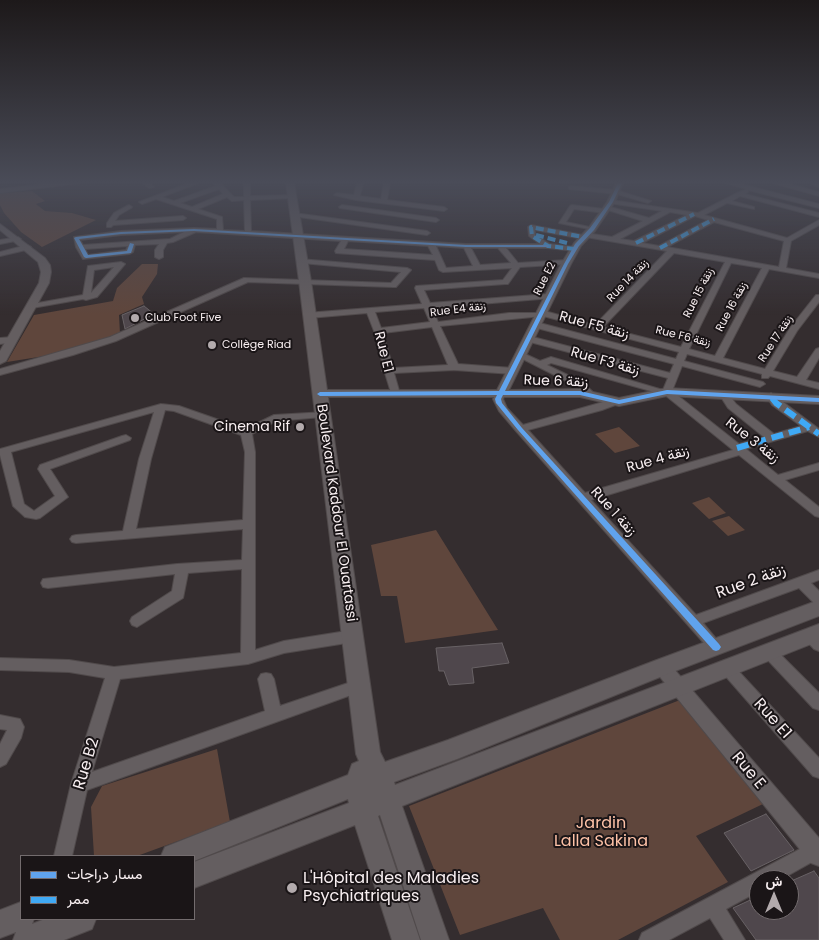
<!DOCTYPE html>
<meta charset="utf-8">
<style>
body{margin:0}
#map{position:relative;width:819px;height:940px;overflow:hidden;background:#342d2f;font-family:Poppins,Vazirmatn,sans-serif}
canvas{display:block}
.legend{position:absolute;left:20px;top:855px;width:175px;height:65px;box-sizing:border-box;background:#1a1517;border:1px solid #736c6e;margin:0;padding:6px 9px;list-style:none;font-size:15px;color:#f8eff1}
.legend li{display:flex;align-items:center;gap:10px;height:25px}
.legend b{width:25px;border:1px solid #736c6e}
.north{position:absolute;left:749px;top:870px;width:50px;height:50px;box-sizing:border-box;background:#1a1517;border:1px solid #736c6e;border-radius:50%;rotate:0deg;font-size:14px;font-weight:700;line-height:20px;text-align:center;color:#f8eff1}
.north::after{content:'';display:block;margin:auto;width:18px;height:22px;background:#b3abad;clip-path:polygon(50% 0,100% 100%,50% 72%,0 100%)}
</style>
<div id="map">
<canvas width="819" height="940"></canvas>
<ul class="legend">
<li><b style="height:6px;background:#60a3ed"></b>مسار دراجات</li>
<li><b style="height:6px;background:#3fa9f5"></b>ممر</li>
</ul>
<div class="north">ش</div>
</div>
<script>
const context = document.querySelector('canvas').getContext('2d');
context.lineJoin = 'round';
function fillPath(path, color) {
  context.fillStyle = color;
  context.fill(path, 'evenodd');
}
function toPath(rows) {
  const path = new Path2D();
  for (const r of rows) {
    path.moveTo(r[0], r[1]);
    for (let i = 2; i < r.length; i += 2) path.lineTo(r[i], r[i + 1]);
  }
  return path;
}
function strokePath(path, color, width, dash) {
  context.strokeStyle = color;
  context.lineWidth = width;
  context.lineCap = dash ? 'butt' : 'round';
  context.setLineDash(dash || []);
  context.stroke(path);
}
function write(font, color, halo, rows, align = 'center') {
  context.font = font + ' Poppins,Vazirmatn,sans-serif';
  context.lineWidth = 4;
  context.setLineDash([]);
  context.textBaseline = 'middle';
  context.strokeStyle = halo;
  context.fillStyle = color;
  for (const [text, x, y, turn = 0] of rows) {
    context.save();
    context.translate(x, y);
    context.rotate((+turn || 0) * Math.PI / 180);
    context.textAlign = isNaN(turn) ? turn : align;
    if (halo) context.strokeText(text, 0, 0);
    context.fillText(text, 0, 0);
    context.restore();
  }
}
fillPath(toPath([
 [32,191,45,201,36,204,45,211,72,213,96,220,42,247,21,232,4,213,0,205,0,193],
 [142,264,158,264,157,274,142,297,144,304,119,315,120,334,76,351,7,362,34,315,113,301,117,288],
 [619,427,640,446,615,453,595,434],
 [709,497,726,513,709,519,692,503],
 [729,516,745,530,728,536,712,521],
 [436,530,498,630,405,643,397,596,381,596,371,545],
 [680,700,763,804,696,836,728,882,618,940,560,940,543,908,460,935,409,806],
 [217,749,230,822,137,856,94,856,91,807,102,786]
]), '#5f463c');
const building = toPath([
 [144,306,154,314,125,329,122,315,144,306],
 [502,643,509,663,472,668,474,683,449,685,444,671,439,671,436,648,502,643],
 [766,814,794,850,751,871,724,833,766,814],
 [814,871,819,878,819,940,756,940,733,908,759,896,759,910,789,910,789,882,814,871]
]);
fillPath(building, '#4f474c');
strokePath(building, '#686265', 1);
const minor = toPath([
 [143,183,150,183,154,187,149,188,143,183],
 [189,183,198,183,162,197,174,201,216,186,213,183,220,183,234,197,244,197,244,183,250,183,250,196,294,195,295,196,292,198,250,200,251,231,466,244,540,244,529,236,528,227,531,225,583,235,586,233,612,237,643,221,608,210,605,213,574,209,566,222,594,228,594,230,559,223,570,206,572,205,604,209,607,206,649,218,662,211,609,203,609,201,611,200,698,213,737,193,747,189,726,183,737,183,819,204,819,208,748,190,748,192,745,194,819,213,819,217,740,196,732,201,754,207,754,209,727,203,704,215,787,238,819,220,819,225,791,241,786,268,819,274,819,278,769,269,723,358,765,369,790,328,816,295,819,295,819,302,797,331,773,371,797,377,816,349,819,348,819,358,806,380,819,383,819,389,770,376,768,378,762,378,762,374,687,354,684,361,763,382,765,384,760,387,682,366,672,391,739,444,764,437,728,408,719,394,721,392,727,392,736,404,774,434,801,426,772,405,766,396,771,393,819,429,819,437,808,431,746,449,778,475,819,463,819,470,785,480,819,507,819,517,815,516,739,455,591,500,696,615,819,570,819,580,811,583,819,591,819,604,814,603,799,588,703,623,723,647,721,651,716,653,711,651,516,431,499,411,493,399,498,391,504,391,506,393,503,399,507,408,523,425,610,400,618,400,619,402,618,404,602,410,528,430,585,493,733,450,665,395,551,363,547,365,582,382,595,394,590,397,587,396,576,386,515,355,517,353,523,353,540,361,551,357,663,390,668,378,526,341,525,339,529,336,670,373,674,364,533,327,532,325,536,322,676,359,679,352,543,316,440,326,458,364,513,368,518,371,513,374,454,370,394,373,400,394,395,397,392,396,385,373,382,371,384,369,374,331,367,313,309,318,306,317,306,313,422,304,415,288,416,286,503,280,512,268,443,272,439,270,435,260,336,253,335,251,341,241,196,232,173,242,167,243,163,250,163,257,159,259,155,257,155,250,159,244,135,245,133,252,129,254,83,259,76,247,74,237,121,231,194,228,217,229,217,219,156,199,142,204,139,202,189,183],
 [219,189,223,194,192,207,180,203,219,189],
 [227,197,232,201,244,200,245,231,223,230,222,217,198,209,227,197],
 [670,212,687,215,634,241,620,239,670,212],
 [695,216,708,220,659,246,642,243,695,216],
 [714,222,784,241,779,267,667,247,714,222],
 [535,230,583,239,586,237,667,251,595,325,541,310,537,313,509,313,438,322,432,308,552,298,553,296,549,294,430,303,424,290,505,284,508,284,520,267,570,264,570,260,567,260,518,263,506,248,548,248,575,251,579,249,575,247,550,244,535,235,535,230],
 [184,232,170,239,83,245,80,240,121,235,184,232],
 [348,241,428,246,433,255,344,249,348,241],
 [128,246,126,250,88,255,85,249,128,246],
 [436,246,464,248,473,266,446,268,436,246],
 [471,248,498,248,511,263,480,265,471,248],
 [674,253,725,262,681,347,603,327,674,253],
 [731,263,762,268,715,356,689,349,731,263],
 [424,308,430,322,381,328,375,312,424,308],
 [432,327,448,365,393,368,383,333,432,327],
 [357,183,363,183,360,196,381,199,384,183,390,183,387,200,444,207,447,209,444,211,356,200,334,195,337,193,354,195,357,183],
 [811,183,819,183,819,187,812,184,811,183],
 [571,186,616,190,651,201,648,203,617,194,569,189,569,187,571,186],
 [129,205,132,207,131,208,119,215,115,221,183,216,186,218,183,220,113,225,111,227,107,227,107,223,114,213,129,205],
 [342,205,436,218,439,220,436,222,340,208,339,207,342,205],
 [294,213,427,231,430,233,427,235,292,216,292,214,294,213],
 [18,237,21,239,20,240,0,244,0,240,18,237],
 [27,245,31,247,30,249,0,256,0,252,27,245],
 [299,259,407,268,411,270,396,287,393,287,248,282,116,341,73,355,0,375,0,369,110,337,244,278,391,283,401,272,302,263,299,263,299,259],
 [121,262,125,264,97,297,86,300,83,299,32,308,28,306,32,304,83,295,88,266,121,262],
 [114,267,91,293,94,270,114,267],
 [13,337,16,338,16,342,0,344,0,338,13,337],
 [161,404,179,406,245,429,274,415,326,412,327,414,322,417,276,421,252,434,255,452,255,650,284,641,353,630,358,632,360,636,358,640,353,642,284,653,248,664,120,679,92,772,265,711,258,679,261,674,266,673,271,674,274,679,280,706,360,679,365,680,368,685,365,690,87,790,72,856,54,856,71,784,105,678,69,672,0,670,0,658,69,660,114,667,241,653,242,569,188,573,183,598,137,627,132,625,130,621,132,617,172,591,175,574,48,588,43,587,41,583,43,579,177,564,242,560,243,529,76,543,72,542,70,539,72,536,76,535,123,531,139,459,154,412,11,452,24,504,34,511,55,496,38,469,40,465,122,436,126,435,131,438,130,440,50,469,68,497,40,518,36,519,25,517,13,506,0,455,0,449,161,404],
 [165,410,174,411,241,435,245,452,243,520,136,529,151,459,165,410],
 [809,630,819,636,819,651,814,649,802,636,804,632,809,630],
 [768,645,773,647,819,693,819,710,813,708,763,655,761,651,763,647,768,645],
 [726,661,731,663,819,758,819,778,813,776,721,671,719,667,721,663,726,661],
 [0,715,20,719,24,727,21,738,6,764,0,767,0,744,7,730,0,729,0,715],
 [815,841,819,843,819,858,780,880,759,880,759,891,726,909,745,940,724,940,710,918,669,940,639,940,642,933,815,841]
]);
const tertiary = toPath([
 [53,183,80,183,0,193,0,189,53,183],
 [616,183,623,183,615,202,595,231,581,246,571,264,509,390,580,389,619,398,667,388,819,396,819,404,667,396,619,406,580,397,316,397,314,394,316,391,320,390,497,390,561,264,574,243,589,227,607,202,616,183],
 [773,183,786,183,819,192,819,196,773,183],
 [0,224,45,258,50,265,51,272,49,283,6,361,0,364,0,351,39,283,41,272,38,262,0,230,0,224],
 [662,659,668,662,819,838,819,866,811,863,656,672,653,667,656,662,662,659]
]);
const secondary = toPath([
 [286,183,294,183,311,281,380,752,385,762,448,740,654,661,819,600,819,616,670,673,457,759,394,782,395,785,819,624,819,641,402,806,449,940,421,940,380,815,378,816,420,940,392,940,355,825,194,888,194,862,349,803,348,799,194,861,194,856,161,856,165,847,348,775,352,764,359,761,356,754,299,281,286,183],
 [21,902,21,919,34,919,32,924,45,919,96,919,92,929,64,940,13,940,16,932,0,938,0,910,21,902]
]);
strokePath(minor, '#504a4b', 2);
strokePath(tertiary, '#504a4b', 2);
strokePath(secondary, '#504a4b', 2);
fillPath(minor, '#645e60');
fillPath(tertiary, '#645e60');
fillPath(secondary, '#645e60');
strokePath(toPath([
 [536,235,567,243],
 [636,243,694,214],
 [660,248,714,219],
 [575,249,548,246,532,236,531,227,583,237]
]), '#3fa9f5', 4, [8, 4]);
strokePath(toPath([
 [772,398,776,403,819,434],
 [737,448,809,427]
]), '#3fa9f5', 6, [12, 6]);
fillPath(toPath([
 [618,183,622,183,613,202,594,230,579,246,568,264,505,391,580,391,619,400,667,390,819,398,819,402,667,394,619,404,580,395,503,395,501,399,502,403,522,428,719,644,721,647,719,650,716,651,713,650,518,430,496,403,495,399,497,395,320,396,317,394,320,392,499,391,564,264,575,244,590,228,609,202,618,183],
 [194,229,466,245,548,245,550,246,548,247,466,247,194,231,121,234,79,239,88,255,127,251,130,243,134,244,131,253,86,258,84,257,74,238,76,237,121,232,194,229]
]), '#60a3ed');
const sky = context.createLinearGradient(0, 0, 0, 315);
sky.addColorStop(0, '#1d191a');
sky.addColorStop(0.58, '#4a4c58');
sky.addColorStop(1, '#4a4c5800');
context.fillStyle = sky;
context.fillRect(0, 0, 819, 315);
for (const [x, y, r, color] of [
 [135,318,5,"#b3abad"],
 [212,345,5,"#b3abad"],
 [300,427,5,"#b3abad"],
 [292,888,6,"#b3abad"]
]) {
  const dot = new Path2D();
  dot.arc(x, y, r, 0, 2 * Math.PI);
  context.fillStyle = color;
  context.fill(dot);
  strokePath(dot, '#1a1517', 2);
}
write('11px', '#f8eff1', '#1a1517', [
 ["Rue E2",545,279,-63],
 ["Rue 14 زنقة",628,281,-46],
 ["Rue 15 زنقة",699,293,-63],
 ["Rue 16 زنقة",732,307,-62],
 ["Rue E4 زنقة",458,310,-7],
 ["Rue F6 زنقة",683,337,14],
 ["Rue 17 زنقة",776,339,-57]
]);
write('11px', '#f8eff1', '#1a1517', [
 ["Club Foot Five",145,318],
 ["Collège Riad",222,345]
], 'left');
write('14px', '#f8eff1', '#1a1517', [
 ["Rue F5 زنقة",594,326,15],
 ["Rue E1",383,352,76],
 ["Rue F3 زنقة",605,362,16],
 ["Rue 6 زنقة",556,382,2],
 ["Rue 3 زنقة",752,441,38],
 ["Rue 4 زنقة",658,460,-16],
 ["Rue 1 زنقة",613,512,48],
 ["Boulevard Kaddour El Ouartassi",336,513,82]
]);
write('14px', '#f8eff1', '#1a1517', [
 ["Cinema Rif",290,427]
], 'right');
write('16px', '#f8eff1', '#1a1517', [
 ["Rue 2 زنقة",751,582,-20],
 ["Rue E1",772,719,48],
 ["Rue B2",87,764,-73],
 ["Rue E",748,771,50]
]);
write('16px', '#fec2a7', '#1a1517', [
 ["Jardin",601,824],
 ["Lalla Sakina",601,842]
]);
write('16px', '#f8eff1', '#1a1517', [
 ["L'Hôpital des Maladies",303,879],
 ["Psychiatriques",303,897]
], 'left');
</script>
